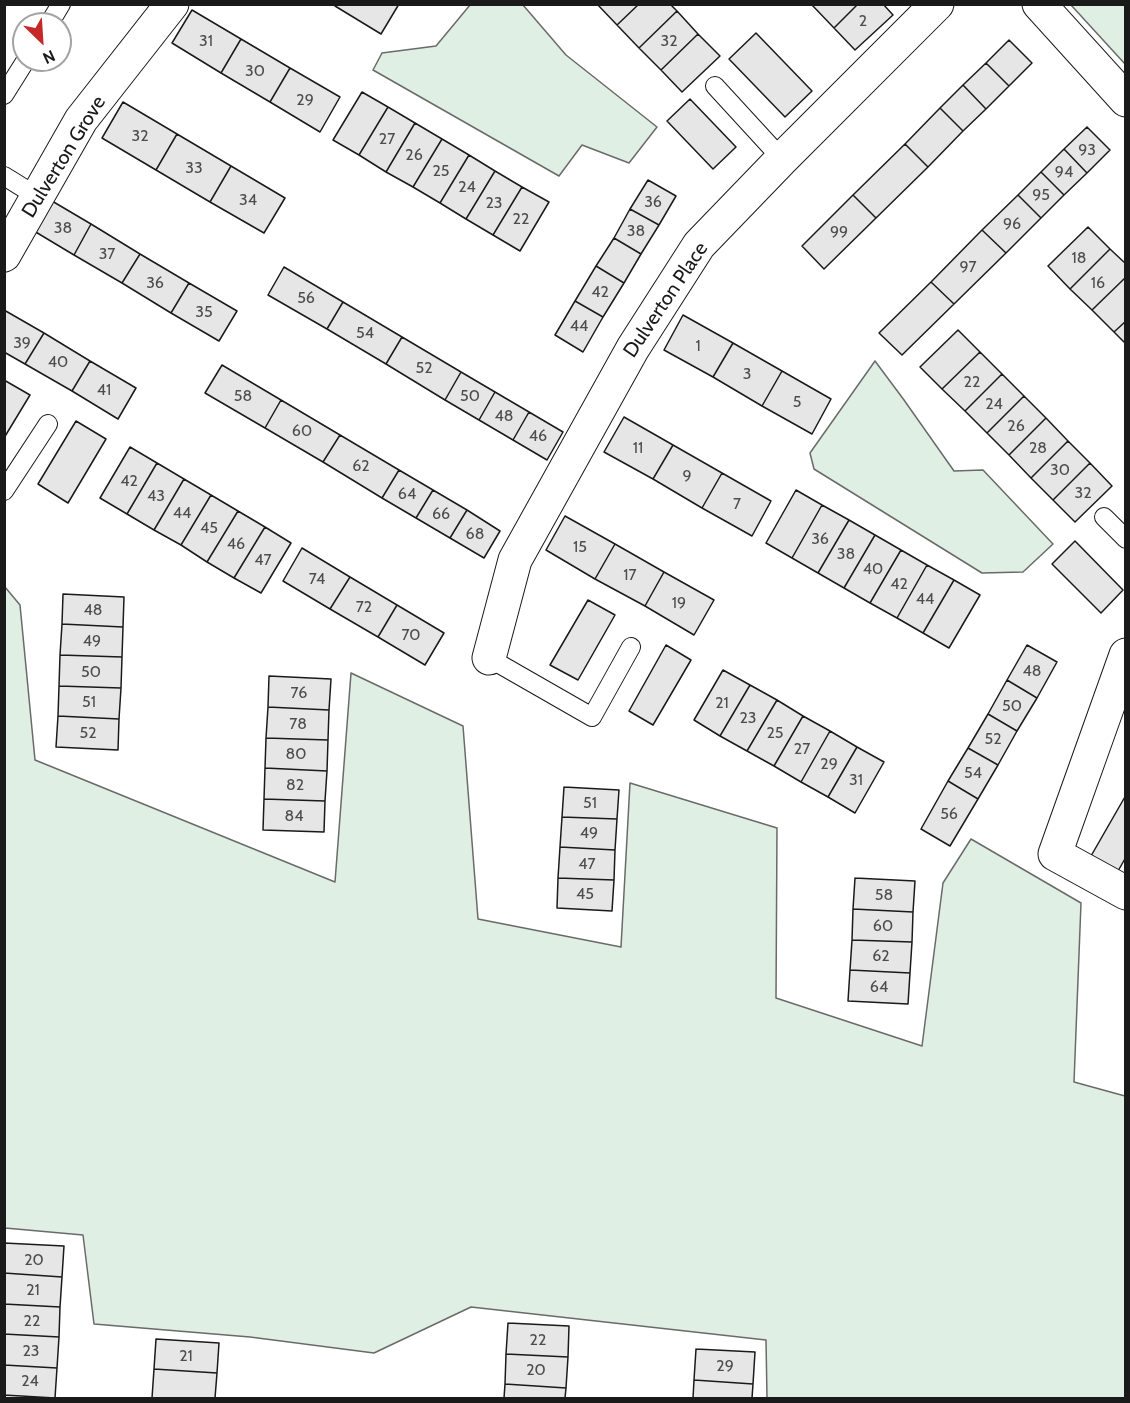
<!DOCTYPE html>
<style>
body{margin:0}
#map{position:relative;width:1130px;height:1403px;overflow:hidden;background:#fff;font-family:Cabin,sans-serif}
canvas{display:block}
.frame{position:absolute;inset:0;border:6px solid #1a1a1a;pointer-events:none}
.north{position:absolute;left:12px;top:12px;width:60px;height:60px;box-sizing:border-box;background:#fff;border:2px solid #a3a3a3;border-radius:50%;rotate:155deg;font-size:16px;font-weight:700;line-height:24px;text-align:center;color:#1a1a1a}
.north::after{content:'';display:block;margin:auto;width:21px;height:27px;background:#c62828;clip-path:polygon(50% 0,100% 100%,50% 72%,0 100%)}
</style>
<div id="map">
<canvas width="1130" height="1403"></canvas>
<div class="frame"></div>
<div class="north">N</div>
</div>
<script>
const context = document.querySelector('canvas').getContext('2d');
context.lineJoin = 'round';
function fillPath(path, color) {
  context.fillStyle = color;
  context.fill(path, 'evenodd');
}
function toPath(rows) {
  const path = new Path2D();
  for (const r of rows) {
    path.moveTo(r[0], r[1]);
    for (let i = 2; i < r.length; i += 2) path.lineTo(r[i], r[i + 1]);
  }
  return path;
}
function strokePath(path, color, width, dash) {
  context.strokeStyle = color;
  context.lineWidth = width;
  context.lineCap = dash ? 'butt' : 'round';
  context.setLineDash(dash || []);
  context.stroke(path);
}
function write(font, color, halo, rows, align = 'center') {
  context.font = font + ' Cabin,sans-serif';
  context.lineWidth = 4.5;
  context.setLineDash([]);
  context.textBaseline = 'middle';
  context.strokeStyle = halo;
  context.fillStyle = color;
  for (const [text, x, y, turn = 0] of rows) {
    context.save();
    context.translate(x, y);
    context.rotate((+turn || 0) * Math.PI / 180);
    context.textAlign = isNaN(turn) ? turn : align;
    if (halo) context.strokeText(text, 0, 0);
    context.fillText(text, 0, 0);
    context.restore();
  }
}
const green = toPath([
 [470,5,523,5,566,55,657,127,629,163,582,145,559,176,373,70,382,53,436,46,470,5],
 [1071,5,1125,5,1125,64,1071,5],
 [875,361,904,400,954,471,983,470,1053,544,1023,572,982,573,814,469,810,453,875,361],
 [5,587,20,605,35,760,335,882,351,673,463,726,478,919,621,947,630,783,777,828,776,998,922,1046,943,883,971,839,1081,903,1074,1082,1125,1096,1125,1398,767,1398,766,1340,471,1307,374,1353,250,1337,94,1324,83,1235,5,1228,5,587]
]);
fillPath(green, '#e0efe3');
strokePath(green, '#6a6a6a', 1.5);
const building = toPath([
 [336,4,399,4,381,34,335,6,336,4],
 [597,4,639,4,617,25,597,4],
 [639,4,670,4,677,11,639,48,617,25,639,4],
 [813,4,858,4,834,28,812,5,813,4],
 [858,4,883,4,893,15,855,50,834,28,858,4],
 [192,10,241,39,221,73,172,43,192,10],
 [677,11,698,34,661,70,639,48,677,11],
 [756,33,812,91,785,117,729,59,756,33],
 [698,34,720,56,682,92,661,70,698,34],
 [241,39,290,68,270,102,221,73,241,39],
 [1009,40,1032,63,1009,86,986,63,1009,40],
 [986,63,1009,86,986,109,963,85,986,63],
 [290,68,340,97,320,132,270,102,290,68],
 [963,85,986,109,963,131,940,108,963,85],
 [362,92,388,107,359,155,333,140,362,92],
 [690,99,736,147,713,169,667,121,690,99],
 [123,102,177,134,156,170,102,138,123,102],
 [388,107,415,123,386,172,359,155,388,107],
 [940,108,963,131,928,167,905,144,940,108],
 [415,123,442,139,413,187,386,172,415,123],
 [1087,127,1110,150,1087,173,1064,149,1087,127],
 [177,134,231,166,210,202,156,170,177,134],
 [442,139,469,155,440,203,413,187,442,139],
 [905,144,928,167,876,218,853,195,905,144],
 [1064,149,1087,173,1064,195,1041,172,1064,149],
 [469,155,495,171,466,219,440,203,469,155],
 [231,166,285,198,264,233,210,202,231,166],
 [495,171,522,187,493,235,466,219,495,171],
 [1041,172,1064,195,1041,218,1018,195,1041,172],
 [648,180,676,196,659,225,630,209,648,180],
 [522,187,549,202,520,251,493,235,522,187],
 [853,195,876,218,824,269,802,246,853,195],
 [1018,195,1041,218,1006,253,982,230,1018,195],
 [52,201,91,224,74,255,34,231,52,201],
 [630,209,659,225,641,254,614,238,630,209],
 [91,224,140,254,122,283,74,255,91,224],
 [1088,227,1110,249,1070,289,1048,266,1088,227],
 [982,230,1006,253,954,304,931,282,982,230],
 [614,238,641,254,624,283,596,266,614,238],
 [1110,249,1126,264,1126,277,1092,310,1070,289,1110,249],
 [140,254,189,283,171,313,122,283,140,254],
 [596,266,624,283,603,317,575,301,596,266],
 [284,267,343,302,327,329,268,295,284,267],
 [1126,277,1126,321,1114,332,1092,310,1126,277],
 [931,282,954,304,902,355,879,333,931,282],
 [189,283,237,311,219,341,171,313,189,283],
 [575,301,603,317,583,352,555,335,575,301],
 [343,302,402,337,386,364,327,329,343,302],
 [4,310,44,333,25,364,4,352,4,310],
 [683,315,733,343,713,377,664,350,683,315],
 [1126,321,1126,344,1114,332,1126,321],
 [958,330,980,352,942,389,920,367,958,330],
 [44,333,90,361,72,391,25,364,44,333],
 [402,337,461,372,445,400,386,364,402,337],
 [733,343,782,371,762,406,713,377,733,343],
 [980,352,1002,374,965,411,942,389,980,352],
 [90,361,136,388,118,419,72,391,90,361],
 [222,365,281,400,265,428,205,393,222,365],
 [782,371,831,399,812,434,762,406,782,371],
 [461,372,495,392,479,420,445,400,461,372],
 [1002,374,1024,396,987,433,965,411,1002,374],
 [4,380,30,395,4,438,4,380],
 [495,392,529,412,513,440,479,420,495,392],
 [1024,396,1046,418,1009,455,987,433,1024,396],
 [281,400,340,435,323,462,265,428,281,400],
 [529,412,563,432,547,460,513,440,529,412],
 [624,417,673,445,653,479,604,452,624,417],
 [1046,418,1068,441,1031,478,1009,455,1046,418],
 [76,421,106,439,68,503,38,484,76,421],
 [340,435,399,470,382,498,323,462,340,435],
 [1068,441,1090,463,1053,500,1031,478,1068,441],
 [673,445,722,473,702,508,653,479,673,445],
 [130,447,157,463,127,514,100,498,130,447],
 [157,463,184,479,154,530,127,514,157,463],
 [1090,463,1112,486,1075,522,1053,500,1090,463],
 [399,470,433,490,416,518,382,498,399,470],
 [722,473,771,501,752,536,702,508,722,473],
 [184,479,211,495,181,545,154,530,184,479],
 [433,490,467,510,450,538,416,518,433,490],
 [796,490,822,505,792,558,766,543,796,490],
 [211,495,238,511,207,562,181,545,211,495],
 [822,505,849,520,818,573,792,558,822,505],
 [467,510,500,531,484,558,450,538,467,510],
 [238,511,265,527,234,578,207,562,238,511],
 [565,516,615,544,595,579,546,550,565,516],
 [849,520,875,535,844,588,818,573,849,520],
 [265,527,291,543,261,593,234,578,265,527],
 [875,535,901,550,870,603,844,588,875,535],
 [1075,541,1123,590,1101,613,1052,564,1075,541],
 [615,544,664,572,645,606,595,579,615,544],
 [302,548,350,577,330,609,283,581,302,548],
 [901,550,927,565,897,618,870,603,901,550],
 [927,565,954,580,923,633,897,618,927,565],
 [664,572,714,600,694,635,645,606,664,572],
 [350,577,397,605,378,637,330,609,350,577],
 [954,580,980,595,949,648,923,633,954,580],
 [63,594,124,597,123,627,62,624,63,594],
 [588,600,615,615,578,680,550,665,588,600],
 [397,605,444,633,425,665,378,637,397,605],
 [62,624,123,627,122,657,60,655,62,624],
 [666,645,691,660,653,725,629,711,666,645],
 [1027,645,1057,662,1037,698,1007,680,1027,645],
 [60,655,122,657,121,688,59,686,60,655],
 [723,670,750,685,720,736,694,720,723,670],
 [269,676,331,679,329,710,268,707,269,676],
 [1007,680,1037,698,1017,731,988,714,1007,680],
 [750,685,777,700,747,751,720,736,750,685],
 [59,686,121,688,119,719,58,716,59,686],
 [777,700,803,716,774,766,747,751,777,700],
 [268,707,329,710,328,740,266,738,268,707],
 [988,714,1017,731,998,765,968,748,988,714],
 [58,716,119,719,118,750,56,747,58,716],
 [803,716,830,731,801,782,774,766,803,716],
 [830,731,857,747,828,797,801,782,830,731],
 [266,738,328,740,327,771,265,768,266,738],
 [857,747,884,762,855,813,828,797,857,747],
 [968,748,998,765,978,799,948,781,968,748],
 [265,768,327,771,325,801,264,799,265,768],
 [948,781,978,799,950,846,921,829,948,781],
 [564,787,619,790,617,819,562,817,564,787],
 [1126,795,1126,857,1118,871,1091,856,1126,795],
 [264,799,325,801,324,832,263,830,264,799],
 [562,817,617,819,615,850,560,847,562,817],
 [560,847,615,850,614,880,558,878,560,847],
 [558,878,614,880,612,911,557,908,558,878],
 [855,878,915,881,913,912,853,909,855,878],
 [853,909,913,912,912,942,852,940,853,909],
 [852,940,912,942,910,973,850,970,852,940],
 [850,970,910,973,908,1004,848,1001,850,970],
 [4,1243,64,1246,62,1277,4,1273,4,1243],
 [4,1273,62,1277,60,1307,4,1304,4,1273],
 [4,1304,60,1307,59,1337,4,1334,4,1304],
 [508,1323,569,1326,568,1357,506,1354,508,1323],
 [4,1334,59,1337,57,1368,4,1365,4,1334],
 [156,1339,219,1343,217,1373,154,1369,156,1339],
 [696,1349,755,1352,753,1384,694,1380,696,1349],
 [506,1354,568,1357,566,1388,505,1384,506,1354],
 [4,1365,57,1368,55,1398,4,1395,4,1365],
 [154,1369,217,1373,215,1398,152,1398,154,1369],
 [694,1380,753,1384,752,1398,693,1398,694,1380],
 [505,1384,566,1388,565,1398,504,1398,505,1384],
 [4,1395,55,1398,4,1398,4,1395]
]);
fillPath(building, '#e6e6e6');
strokePath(building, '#1a1a1a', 1.5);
const service = toPath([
 [49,24,61,4],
 [715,86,782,159],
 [4,95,26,60],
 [4,176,38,197],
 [4,491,48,424],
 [1104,517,1126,539],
 [489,658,592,717,631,647]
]);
const minor = toPath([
 [1039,4,1126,100],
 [4,255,81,120,172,4],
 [1126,655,1055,854,1126,893],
 [489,658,515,560,633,348,699,245,782,159,937,4]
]);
strokePath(service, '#1a1a1a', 20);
strokePath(minor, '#1a1a1a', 35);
strokePath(service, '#fff', 18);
strokePath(minor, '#fff', 33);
write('16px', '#4d4d4d', null, [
 ["2",863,21],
 ["31",206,41],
 ["32",669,41],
 ["30",255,71],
 ["29",305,100],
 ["32",140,136],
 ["27",387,139],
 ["93",1087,150],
 ["26",414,155],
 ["33",194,168],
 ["25",441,171],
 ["94",1064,172],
 ["24",467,187],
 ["95",1041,195],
 ["34",248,200],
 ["36",653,202],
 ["23",494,203],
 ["22",521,219],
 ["96",1012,224],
 ["38",63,228],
 ["38",636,231],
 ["99",839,232],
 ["37",107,254],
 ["18",1079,258],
 ["97",968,267],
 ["36",155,283],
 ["16",1098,283],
 ["42",600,292],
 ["56",306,298],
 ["35",204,312],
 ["44",579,326],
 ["54",365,333],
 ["39",22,343],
 ["1",698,346],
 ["40",58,362],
 ["52",424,368],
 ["3",747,374],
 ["22",972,382],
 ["41",104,390],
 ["58",243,396],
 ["50",470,396],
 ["5",797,402],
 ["24",994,404],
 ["48",504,416],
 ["26",1016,426],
 ["60",302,431],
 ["46",538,436],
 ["11",638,448],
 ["28",1038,448],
 ["62",361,466],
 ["30",1060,470],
 ["9",687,476],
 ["42",129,481],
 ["32",1083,493],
 ["64",407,494],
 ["43",156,496],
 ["7",737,504],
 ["44",182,513],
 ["66",441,514],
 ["45",209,528],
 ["68",475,534],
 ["36",820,539],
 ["46",236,544],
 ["15",580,547],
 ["38",846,554],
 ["47",263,560],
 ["40",873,569],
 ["17",630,575],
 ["74",317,579],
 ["42",899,584],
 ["44",925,599],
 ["19",679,603],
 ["72",364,607],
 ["48",93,610],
 ["70",411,635],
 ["49",92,641],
 ["48",1032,671],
 ["50",91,672],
 ["76",299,693],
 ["51",89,702],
 ["21",722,703],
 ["50",1012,706],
 ["23",748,718],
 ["78",298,724],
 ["52",88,733],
 ["25",775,733],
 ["52",993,739],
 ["27",802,749],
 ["80",296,754],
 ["29",829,764],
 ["54",973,773],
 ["31",856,780],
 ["82",295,785],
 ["51",590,803],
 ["56",949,814],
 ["84",294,816],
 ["49",589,833],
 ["47",587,864],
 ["45",585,894],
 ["58",884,895],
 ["60",883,926],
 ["62",881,956],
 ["64",879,987],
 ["20",34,1260],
 ["21",33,1290],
 ["22",32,1321],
 ["22",538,1340],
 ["23",31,1351],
 ["21",186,1356],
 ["29",725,1366],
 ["20",536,1370],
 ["24",30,1381]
]);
write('20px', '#1a1a1a', '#fff', [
 ["Dulverton Grove",64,157,-58],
 ["Dulverton Place",666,300,-56]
]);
</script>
